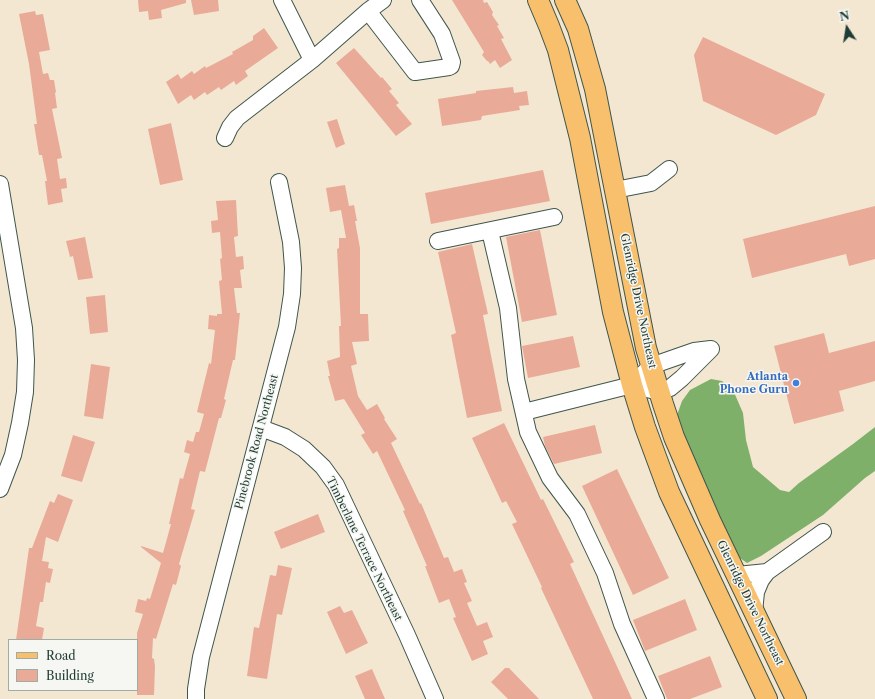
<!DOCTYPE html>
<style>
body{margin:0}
#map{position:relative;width:875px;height:699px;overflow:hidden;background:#f3e7d2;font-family:"Libre Caslon Text",serif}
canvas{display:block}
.legend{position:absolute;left:8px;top:639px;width:130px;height:52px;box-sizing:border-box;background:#f6f6f2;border:1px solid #a0aca6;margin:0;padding:5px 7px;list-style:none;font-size:12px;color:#1f3d34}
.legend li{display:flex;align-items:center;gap:8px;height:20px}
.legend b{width:20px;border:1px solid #a0aca6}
.north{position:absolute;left:827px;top:8px;width:40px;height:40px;-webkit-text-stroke:3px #f6f6f2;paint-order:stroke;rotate:348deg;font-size:11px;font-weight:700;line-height:16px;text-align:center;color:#1f3d34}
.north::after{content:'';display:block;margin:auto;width:14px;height:18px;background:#1f3d34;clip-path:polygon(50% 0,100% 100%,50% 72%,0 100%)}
</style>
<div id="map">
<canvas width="875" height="699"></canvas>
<ul class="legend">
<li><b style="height:5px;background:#f8bf6c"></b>Road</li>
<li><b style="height:11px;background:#e9ab98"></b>Building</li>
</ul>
<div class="north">N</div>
</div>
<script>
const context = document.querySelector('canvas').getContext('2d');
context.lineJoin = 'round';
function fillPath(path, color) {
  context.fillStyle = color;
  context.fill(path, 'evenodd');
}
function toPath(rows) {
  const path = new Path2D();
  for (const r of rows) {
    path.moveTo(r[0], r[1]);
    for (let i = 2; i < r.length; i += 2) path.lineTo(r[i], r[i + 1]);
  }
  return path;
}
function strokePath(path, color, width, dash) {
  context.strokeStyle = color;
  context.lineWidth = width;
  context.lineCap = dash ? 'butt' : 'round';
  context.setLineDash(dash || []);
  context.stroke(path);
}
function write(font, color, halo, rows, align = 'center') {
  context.font = font + ' "Libre Caslon Text",serif';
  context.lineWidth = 3;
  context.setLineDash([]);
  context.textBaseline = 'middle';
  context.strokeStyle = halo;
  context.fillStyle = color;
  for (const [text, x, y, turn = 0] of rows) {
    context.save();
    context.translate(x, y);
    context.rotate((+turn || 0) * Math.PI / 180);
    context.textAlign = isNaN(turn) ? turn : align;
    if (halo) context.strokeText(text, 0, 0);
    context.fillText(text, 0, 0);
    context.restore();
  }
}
fillPath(toPath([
 [711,379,722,381,733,390,743,413,746,440,753,467,780,490,789,492,799,483,853,444,875,427,875,471,865,478,823,515,761,556,747,563,737,556,707,488,684,449,676,418,682,401,690,390]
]), '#7eb06a');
fillPath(toPath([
 [138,0,186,0,186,3,161,10,162,18,149,20,148,11,139,12],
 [191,0,218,0,219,11,194,15],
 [452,0,483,0,484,3,487,2,493,12,492,15,499,25,497,26,504,38,501,39,512,60,500,68,495,60,490,64,488,61,487,61,482,55,484,52],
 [35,11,36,15,43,14,50,50,39,52,43,74,48,73,50,80,54,80,56,92,55,93,57,108,52,109,62,158,57,159,60,179,66,178,67,188,61,189,63,202,48,205,45,181,47,181,42,155,39,155,34,124,37,124,29,64,19,14],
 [264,28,278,48,245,71,248,76,236,85,234,81,221,90,219,87,207,95,205,92,194,100,191,95,178,104,166,82,178,74,181,79,192,71,194,74,205,66,206,68,233,54,232,52,253,40,253,36],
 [703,37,825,94,816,115,776,135,703,101,694,55],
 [354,48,381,78,382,77,392,89,389,91,399,103,396,105,412,124,396,136,336,63],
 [513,87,514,93,527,91,529,105,519,106,520,110,482,116,481,120,442,126,438,99,476,93,476,91],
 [337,119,345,144,336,148,327,122],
 [171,123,183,180,160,185,148,129],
 [543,170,550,201,431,224,425,193],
 [345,185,349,206,354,205,357,221,355,221,360,248,360,314,368,314,369,341,352,342,357,364,351,366,358,396,367,410,377,404,385,418,384,419,397,439,391,443,420,504,421,503,444,558,448,557,454,572,462,569,467,582,464,583,472,601,467,603,477,626,487,622,493,637,483,641,488,654,472,661,453,618,456,617,449,599,439,603,425,566,427,566,403,511,405,510,377,451,373,454,361,435,365,433,344,399,335,401,328,376,330,376,327,361,340,357,339,326,341,326,337,249,339,248,339,238,346,238,341,210,330,212,326,188],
 [236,200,238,236,234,237,236,257,243,256,244,269,240,270,242,288,234,288,237,313,240,313,235,360,233,360,224,399,226,400,221,418,219,418,205,472,200,471,191,509,195,510,179,564,181,566,176,585,173,584,156,639,153,638,152,658,154,659,155,666,154,695,137,695,137,633,143,614,135,612,138,599,146,601,147,598,150,599,161,563,141,547,141,546,163,553,171,524,169,524,180,478,183,479,190,454,184,452,187,440,193,442,196,432,199,432,204,414,197,412,209,363,211,364,215,330,208,329,209,315,217,316,217,314,222,314,219,281,222,280,220,259,222,258,220,232,212,233,211,221,218,220,216,201],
 [875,206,875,259,849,266,846,254,752,278,743,239],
 [540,230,557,315,522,322,506,237],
 [85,237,93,278,78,280,73,256,70,257,66,241],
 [472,244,488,314,483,315,502,411,467,418,451,335,456,333,438,252],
 [105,295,108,332,90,334,86,297],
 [824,333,829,353,875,341,875,381,839,391,844,411,794,424,774,346],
 [573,336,580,367,528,378,522,346],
 [91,364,110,367,103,419,84,416],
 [504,423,541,500,543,499,574,562,570,564,632,699,593,699,541,588,542,587,512,524,517,522,506,501,502,503,472,438],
 [595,425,602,453,554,464,545,446,543,437],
 [73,435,95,442,82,482,61,476],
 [617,469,669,578,633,595,582,486],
 [58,494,73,500,58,542,46,537,42,561,49,562,48,568,53,569,50,583,46,582,43,602,40,602,36,626,44,628,42,640,16,640,29,548,32,548,50,501,54,503],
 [318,514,325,532,281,549,274,532],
 [278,565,292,568,282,615,277,614,267,679,247,676,254,627,259,628,270,575,276,576],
 [685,599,697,630,645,651,633,620],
 [340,606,344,613,352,610,368,643,346,654,327,612],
 [710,656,722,687,690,699,667,699,658,676],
 [505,668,509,668,539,699,508,699,491,682],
 [372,669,385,699,365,699,355,676]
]), '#e9ab98');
const minor = toPath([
 [282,0,312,60],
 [368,11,415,72,449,67,451,66,452,62,442,34,420,0],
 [225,138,230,127,237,118,312,60,368,11,383,0],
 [0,184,24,328,26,360,25,392,20,423,13,455,0,489],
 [615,190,651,183,669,169],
 [490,231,508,308,516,379,528,432,550,478,577,514,605,573,622,624,656,699],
 [438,241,554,217],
 [632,385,651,366,694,351,711,349],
 [524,412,632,385,659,392,670,388,682,378,711,349],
 [261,428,285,437,304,449,323,467,336,485,407,635,435,699],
 [767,572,823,532],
 [737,575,767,572,761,580,756,592,754,612],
 [196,699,196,689,201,657,287,327,292,294,293,268,291,242,279,182]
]);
const major = toPath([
 [538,0,549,26,558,50,580,138,613,312,632,385,645,427,669,492,767,699],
 [565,0,578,29,595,89,646,348,663,404,674,437,710,520,796,699]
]);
strokePath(minor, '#3f564c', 18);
strokePath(major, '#3f564c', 22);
strokePath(minor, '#fff', 16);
strokePath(major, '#f8bf6c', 20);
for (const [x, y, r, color] of [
 [796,383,4,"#3f7fe0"]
]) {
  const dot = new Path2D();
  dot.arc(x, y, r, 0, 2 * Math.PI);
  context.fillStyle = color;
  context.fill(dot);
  strokePath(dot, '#f6f6f2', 1.5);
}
write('11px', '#1f3d34', '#f6f6f2', [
 ["Glenridge Drive Northeast",638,301,78],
 ["Pinebrook Road Northeast",257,442,-75],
 ["Timberlane Terrace Northeast",364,549,64],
 ["Glenridge Drive Northeast",750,603,64]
]);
write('bold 11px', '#366cbe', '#f6f6f2', [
 ["Atlanta",788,377],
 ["Phone Guru",788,390]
], 'right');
</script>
